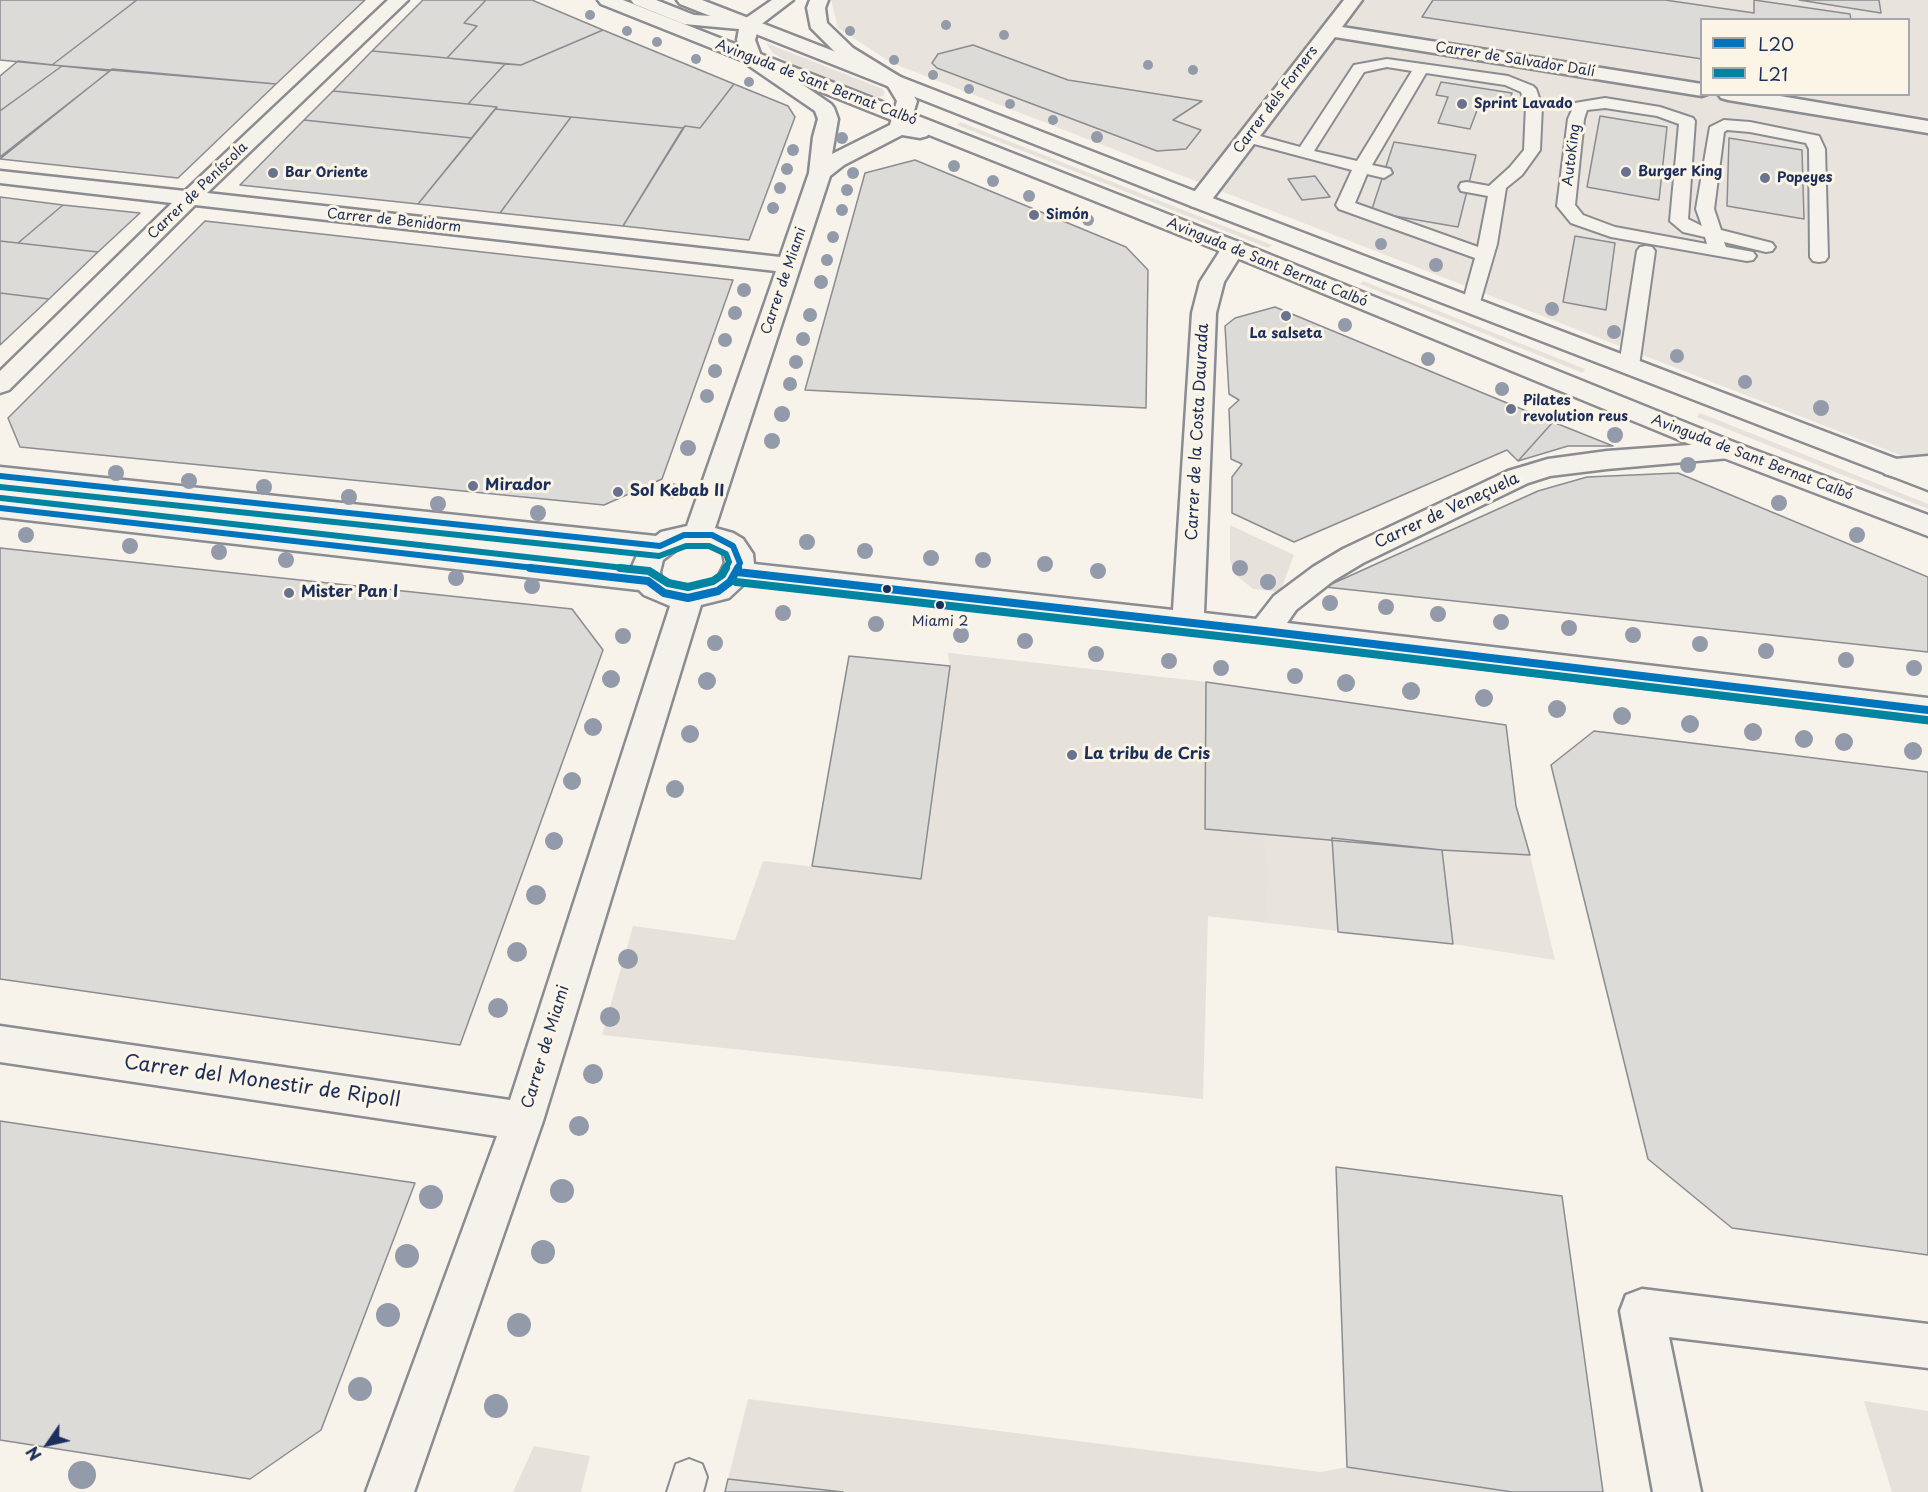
<!DOCTYPE html>
<meta charset="utf-8">
<style>
body{margin:0}
#map{position:relative;width:1928px;height:1492px;overflow:hidden;background:#f7f3ea;font-family:"Playpen Sans",sans-serif}
canvas{display:block}
.legend{position:absolute;left:1700px;top:18px;width:210px;height:78px;box-sizing:border-box;background:#fcf5e5;border:2px solid #a2a6af;margin:0;padding:8px 10px;list-style:none;font-size:18px;color:#1b2f5e}
.legend li{display:flex;align-items:center;gap:12px;height:30px}
.legend b{width:30px;border:2px solid #a2a6af}
.north{position:absolute;left:18px;top:1414px;width:60px;height:60px;-webkit-text-stroke:4px #fcf5e5;paint-order:stroke;rotate:236deg;font-size:16px;font-weight:700;line-height:24px;text-align:center;color:#1b2f5e}
.north::after{content:'';display:block;margin:auto;width:21px;height:27px;background:#1b2f5e;clip-path:polygon(50% 0,100% 100%,50% 72%,0 100%)}
</style>
<div id="map">
<canvas width="1928" height="1492"></canvas>
<ul class="legend">
<li><b style="height:8px;background:#0074bc"></b>L20</li>
<li><b style="height:8px;background:#0084a1"></b>L21</li>
</ul>
<div class="north">N</div>
</div>
<script>
const context = document.querySelector('canvas').getContext('2d');
context.lineJoin = 'round';
function fillPath(path, color) {
  context.fillStyle = color;
  context.fill(path, 'evenodd');
}
function toPath(rows) {
  const path = new Path2D();
  for (const r of rows) {
    path.moveTo(r[0], r[1]);
    for (let i = 2; i < r.length; i += 2) path.lineTo(r[i], r[i + 1]);
  }
  return path;
}
function strokePath(path, color, width, dash) {
  context.strokeStyle = color;
  context.lineWidth = width;
  context.lineCap = dash ? 'butt' : 'round';
  context.setLineDash(dash || []);
  context.stroke(path);
}
function write(font, color, halo, rows, align = 'center') {
  context.font = font + ' "Playpen Sans",sans-serif';
  context.lineWidth = 6;
  context.setLineDash([]);
  context.textBaseline = 'middle';
  context.strokeStyle = halo;
  context.fillStyle = color;
  for (const [text, x, y, turn = 0] of rows) {
    context.save();
    context.translate(x, y);
    context.rotate((+turn || 0) * Math.PI / 180);
    context.textAlign = isNaN(turn) ? turn : align;
    if (halo) context.strokeText(text, 0, 0);
    context.fillText(text, 0, 0);
    context.restore();
  }
}
fillPath(toPath([
 [831,0,1928,0,1928,466,892,63,838,28],
 [1702,20,1908,20,1908,94,1702,94],
 [948,653,1206,682,1205,829,1442,850,1530,855,1555,960,1453,944,1030,896,950,666]
]), '#e8e4dd');
fillPath(toPath([
 [766,43,883,89,885,93,883,96,876,97,788,62,773,53],
 [960,122,1272,245,1268,248,957,125],
 [1363,281,1585,369,1583,373,1360,284],
 [1700,413,1928,504,1928,509,1697,417],
 [1230,525,1294,555,1280,592,1253,589,1238,577,1230,562],
 [948,653,1206,682,1204,829,1264,834,1268,922,1208,916,1203,1099,602,1035,633,926,735,940,763,861,921,879,950,666],
 [748,1399,1321,1472,1347,1467,1512,1492,844,1492,728,1479],
 [1864,1401,1928,1411,1928,1492,1892,1492],
 [534,1446,590,1456,581,1492,513,1492]
]), '#e6e2db');
const building = toPath([
 [0,0,137,0,52,65,0,60,0,0],
 [137,0,365,0,276,84,52,65,137,0],
 [423,0,486,0,464,23,477,26,447,58,372,51,423,0],
 [486,0,532,0,603,30,521,65,447,58,477,26,464,23,486,0],
 [1433,0,1665,0,1754,13,1754,0,1850,14,1851,20,1702,20,1702,59,1422,17,1433,0],
 [1799,0,1879,0,1881,13,1799,0],
 [603,30,734,84,700,128,685,126,683,128,571,117,495,109,497,107,468,104,505,64,521,65,603,30],
 [973,45,1068,80,1202,101,1173,120,1201,130,1186,149,1157,151,937,68,932,63,938,54,973,45],
 [372,51,447,58,505,64,468,104,333,91,372,51],
 [18,61,62,66,0,111,0,76,18,61],
 [62,66,110,71,0,157,0,111,62,66],
 [112,69,276,84,178,178,0,159,112,69],
 [1441,82,1512,93,1508,106,1480,102,1470,129,1438,123,1448,97,1436,95,1441,82],
 [734,84,788,106,795,117,749,240,623,226,685,126,700,128,734,84],
 [333,91,468,104,497,107,472,138,304,120,333,91],
 [495,109,571,117,500,213,418,204,495,109],
 [1600,116,1667,127,1659,200,1587,187,1600,116],
 [571,117,683,128,623,226,500,213,571,117],
 [304,120,472,138,418,204,240,185,304,120],
 [1729,138,1802,150,1804,219,1727,206,1729,138],
 [1394,142,1476,155,1458,227,1371,212,1394,142],
 [915,160,1126,247,1148,270,1146,408,805,390,865,173,915,160],
 [1315,176,1330,197,1302,200,1288,179,1315,176],
 [0,197,63,205,18,243,0,241,0,197],
 [63,205,140,213,98,252,18,243,63,205],
 [205,221,733,280,662,479,604,505,20,447,8,418,205,221],
 [1575,236,1615,243,1606,310,1563,302,1575,236],
 [0,241,18,243,98,252,49,299,0,293,0,241],
 [0,293,49,299,0,345,0,293],
 [1275,307,1553,422,1518,461,1507,450,1294,542,1232,513,1232,477,1242,464,1231,459,1229,409,1239,400,1229,394,1225,326,1235,318,1275,307],
 [1553,422,1613,446,1568,446,1518,461,1553,422],
 [1678,473,1928,577,1928,652,1325,587,1538,491,1587,477,1678,473],
 [0,548,572,609,603,650,460,1045,0,979,0,548],
 [849,656,950,666,921,879,812,866,849,656],
 [1206,682,1506,725,1516,806,1530,855,1442,850,1205,829,1206,682],
 [1594,731,1928,772,1928,1255,1732,1228,1648,1159,1551,765,1594,731],
 [1332,838,1442,850,1453,944,1338,932,1332,838],
 [0,1121,415,1183,321,1430,250,1479,0,1440,0,1121],
 [1336,1167,1562,1196,1603,1492,1512,1492,1347,1467,1336,1167],
 [728,1479,843,1492,725,1492,728,1479]
]);
fillPath(building, '#dddbd7');
strokePath(building, '#8a8c91', 1.5);
const service = toPath([
 [1387,59,1508,76,1533,86,1536,89,1542,106,1540,150,1522,175,1506,188,1497,244,1478,309,1464,309,1462,305,1475,258,1339,209,1336,205,1352,170,1243,141,1241,138,1249,133,1300,147,1354,65,1387,59],
 [1387,67,1412,71,1357,161,1314,151,1364,72,1387,67],
 [1426,73,1505,85,1521,92,1526,106,1524,150,1510,167,1489,186,1467,182,1461,183,1459,187,1461,191,1488,196,1478,247,1355,203,1367,174,1384,178,1392,173,1390,169,1372,165,1426,73],
 [1605,98,1660,107,1693,118,1695,121,1688,219,1702,226,1696,209,1710,127,1724,120,1750,122,1819,136,1825,149,1828,257,1825,261,1819,262,1813,261,1810,257,1809,149,1806,143,1750,132,1727,130,1724,132,1714,209,1721,230,1772,243,1775,247,1772,251,1766,252,1724,242,1726,247,1753,252,1756,256,1753,260,1747,261,1611,237,1571,223,1557,206,1568,119,1575,103,1605,98],
 [1605,108,1657,116,1679,124,1670,221,1683,232,1705,237,1707,244,1615,227,1583,215,1575,205,1584,119,1587,110,1605,108],
 [1646,246,1652,247,1655,251,1639,366,1636,370,1629,372,1622,370,1619,366,1637,251,1640,247,1646,246],
 [689,1459,702,1464,707,1477,703,1492,667,1492,676,1464,689,1459]
]);
const minor = toPath([
 [388,0,408,0,207,193,780,257,809,173,813,137,818,119,815,111,745,63,737,40,739,29,684,24,634,4,631,0,656,0,694,15,746,18,772,0,793,0,759,26,755,40,761,56,831,104,834,108,838,119,832,154,890,125,897,101,888,86,839,56,811,28,807,8,810,0,828,0,825,8,827,23,853,48,902,78,905,82,917,101,910,124,927,128,930,132,927,136,920,138,902,135,844,165,830,176,715,528,733,533,743,539,753,554,754,564,1173,610,1192,313,1200,282,1225,243,1233,241,1241,243,1245,248,1224,282,1216,313,1204,613,1256,619,1274,596,1313,567,1343,549,1508,471,1548,459,1607,451,1731,442,1741,445,1745,451,1741,457,1607,469,1550,476,1528,483,1363,563,1333,581,1296,610,1287,623,1928,698,1928,722,1264,642,745,583,729,598,701,605,543,1121,414,1492,366,1492,497,1136,0,1062,0,1026,510,1100,670,606,644,595,639,590,0,517,0,499,631,569,638,553,0,485,0,467,656,536,661,532,687,526,776,271,195,205,9,390,0,393,0,371,172,203,0,183,0,171,185,191,388,0],
 [699,544,713,547,723,553,725,563,719,575,709,583,688,588,679,587,661,577,660,572,663,560,680,547,699,544],
 [1344,0,1362,0,1342,27,1702,84,1702,94,1708,94,1702,96,1335,37,1207,206,1199,208,1191,206,1188,201,1191,196,1344,0],
 [1718,94,1768,94,1928,121,1928,133,1728,100,1721,98,1718,94],
 [1928,456,1928,474,1895,477,1885,474,1881,468,1885,462,1895,459,1928,456],
 [1642,1289,1928,1324,1928,1368,1669,1337,1701,1492,1653,1492,1620,1311,1626,1295,1642,1289]
]);
const secondary = toPath([
 [598,0,623,0,1241,243,1741,445,1928,515,1928,536,1721,457,1225,253,601,4,598,0],
 [677,0,702,0,1207,196,1928,471,1928,490,1191,206,680,4,677,0]
]);
strokePath(service, '#8a8c91', 4);
strokePath(minor, '#8a8c91', 5);
strokePath(secondary, '#8a8c91', 5);
fillPath(service, '#f5f2ec');
fillPath(minor, '#f5f2ec');
fillPath(secondary, '#f5f2ec');
strokePath(toPath([
 [0,476,660,546,684,535,712,535,733,546,740,563,737,569],
 [0,508,543,569]
]), '#0074bc', 6);
strokePath(toPath([
 [530,568,648,581,664,593,688,598,718,591,730,582,738,568],
 [737,572,1264,631,1928,710]
]), '#0074bc', 8);
strokePath(toPath([
 [0,487,659,556,686,546,709,546,726,554,729,562,725,569],
 [1,498,633,569]
]), '#0084a1', 6);
strokePath(toPath([
 [620,568,649,571,668,583,688,587,713,581,722,575,726,568],
 [736,582,1263,641,1927,720]
]), '#0084a1', 8);
context.fillStyle = '#939aaa';
for (const [x, y, r] of [
 [590,15,5],
 [946,25,5],
 [627,31,5],
 [850,31,5],
 [1004,35,5],
 [657,42,5],
 [696,59,5],
 [894,60,5],
 [1148,65,5],
 [1193,70,5],
 [933,75,5],
 [749,82,5],
 [969,89,5],
 [1010,104,5],
 [1053,120,5],
 [1097,137,6],
 [842,138,6],
 [793,150,6],
 [954,166,6],
 [787,169,6],
 [853,173,6],
 [993,181,6],
 [780,188,6],
 [847,190,6],
 [1029,196,6],
 [773,208,6],
 [842,210,6],
 [1088,220,6],
 [833,237,6],
 [1381,244,6],
 [827,260,6],
 [1436,265,7],
 [821,282,7],
 [744,290,7],
 [1552,309,7],
 [735,313,7],
 [810,315,7],
 [1345,325,7],
 [1614,332,7],
 [803,339,7],
 [725,340,7],
 [1677,356,7],
 [1428,359,7],
 [796,362,7],
 [715,371,7],
 [1745,382,7],
 [790,384,7],
 [1502,389,7],
 [707,396,7],
 [1821,408,8],
 [782,414,8],
 [1615,435,8],
 [772,441,8],
 [688,448,8],
 [1688,465,8],
 [116,473,8],
 [189,481,8],
 [264,487,8],
 [672,491,8],
 [349,497,8],
 [1779,503,8],
 [438,504,8],
 [538,513,8],
 [26,535,8],
 [1857,535,8],
 [807,542,8],
 [130,546,8],
 [865,551,8],
 [219,552,8],
 [931,558,8],
 [286,560,8],
 [983,560,8],
 [1045,564,8],
 [1240,568,8],
 [1098,571,8],
 [456,578,8],
 [1268,582,8],
 [532,586,8],
 [1330,603,8],
 [1386,607,8],
 [783,613,8],
 [1438,614,8],
 [1501,622,8],
 [876,624,8],
 [1569,628,8],
 [961,635,8],
 [1633,635,8],
 [623,636,8],
 [1025,641,8],
 [715,643,8],
 [1700,644,8],
 [1766,651,8],
 [1096,654,8],
 [1846,660,8],
 [1169,661,8],
 [1221,668,8],
 [1914,668,8],
 [1295,676,8],
 [611,679,9],
 [707,681,9],
 [1346,683,9],
 [1411,691,9],
 [1484,698,9],
 [1557,709,9],
 [1622,716,9],
 [1690,724,9],
 [593,727,9],
 [1753,732,9],
 [690,734,9],
 [1804,739,9],
 [1844,742,9],
 [1913,751,9],
 [572,781,9],
 [675,789,9],
 [554,841,9],
 [536,895,10],
 [517,952,10],
 [628,959,10],
 [498,1008,10],
 [610,1017,10],
 [593,1074,10],
 [579,1126,10],
 [562,1191,12],
 [431,1197,12],
 [543,1252,12],
 [407,1256,12],
 [388,1315,12],
 [519,1325,12],
 [360,1389,12],
 [496,1406,12],
 [82,1475,14]
]) {
  context.beginPath();
  context.arc(x, y, r, 0, 2 * Math.PI);
  context.fill();
}
for (const [x, y, r, color] of [
 [1462,104,6,"#68748f"],
 [1626,172,6,"#68748f"],
 [273,173,6,"#68748f"],
 [1765,178,6,"#68748f"],
 [1034,215,6,"#68748f"],
 [1286,316,6,"#68748f"],
 [1511,409,6,"#68748f"],
 [473,486,6,"#68748f"],
 [618,492,6,"#68748f"],
 [887,589,5,"#1b2f5e"],
 [289,593,6,"#68748f"],
 [940,605,5,"#1b2f5e"],
 [1072,755,6,"#68748f"]
]) {
  const dot = new Path2D();
  dot.arc(x, y, r, 0, 2 * Math.PI);
  context.fillStyle = color;
  context.fill(dot);
  strokePath(dot, '#fcf5e5', 2);
}
write('14px', '#1b2f5e', '#fcf5e5', [
 ["Carrer de Salvador Dalí",1515,60,9],
 ["Avinguda de Sant Bernat Calbó",816,83,21],
 ["Carrer dels Forners",1276,100,-53],
 ["AutoKing",1572,155,-83],
 ["Carrer de Peníscola",198,191,-44],
 ["Carrer de Benidorm",394,221,6],
 ["Avinguda de Sant Bernat Calbó",1267,263,22],
 ["Carrer de Miami",784,281,-71],
 ["Avinguda de Sant Bernat Calbó",1752,458,21]
]);
write('bold 14px', '#1b2f5e', '#fcf5e5', [
 ["Sprint Lavado",1474,104],
 ["Burger King",1638,172],
 ["Bar Oriente",285,173],
 ["Popeyes",1777,178],
 ["Simón",1046,215],
 ["La salseta",1286,334,"center"],
 ["Pilates",1523,401],
 ["revolution reus",1523,417]
], 'left');
write('14px', '#1b2f5e', '#fcf5e5', [
 ["Miami 2",940,622]
]);
write('16px', '#1b2f5e', '#fcf5e5', [
 ["Carrer de la Costa Daurada",1198,432,-87],
 ["Carrer de Veneçuela",1447,511,-25],
 ["Carrer de Miami",546,1047,-73]
]);
write('bold 16px', '#1b2f5e', '#fcf5e5', [
 ["Mirador",485,486],
 ["Sol Kebab II",630,492],
 ["Mister Pan I",301,593],
 ["La tribu de Cris",1084,755]
], 'left');
write('20px', '#1b2f5e', '#fcf5e5', [
 ["Carrer del Monestir de Ripoll",262,1082,8]
]);
</script>
